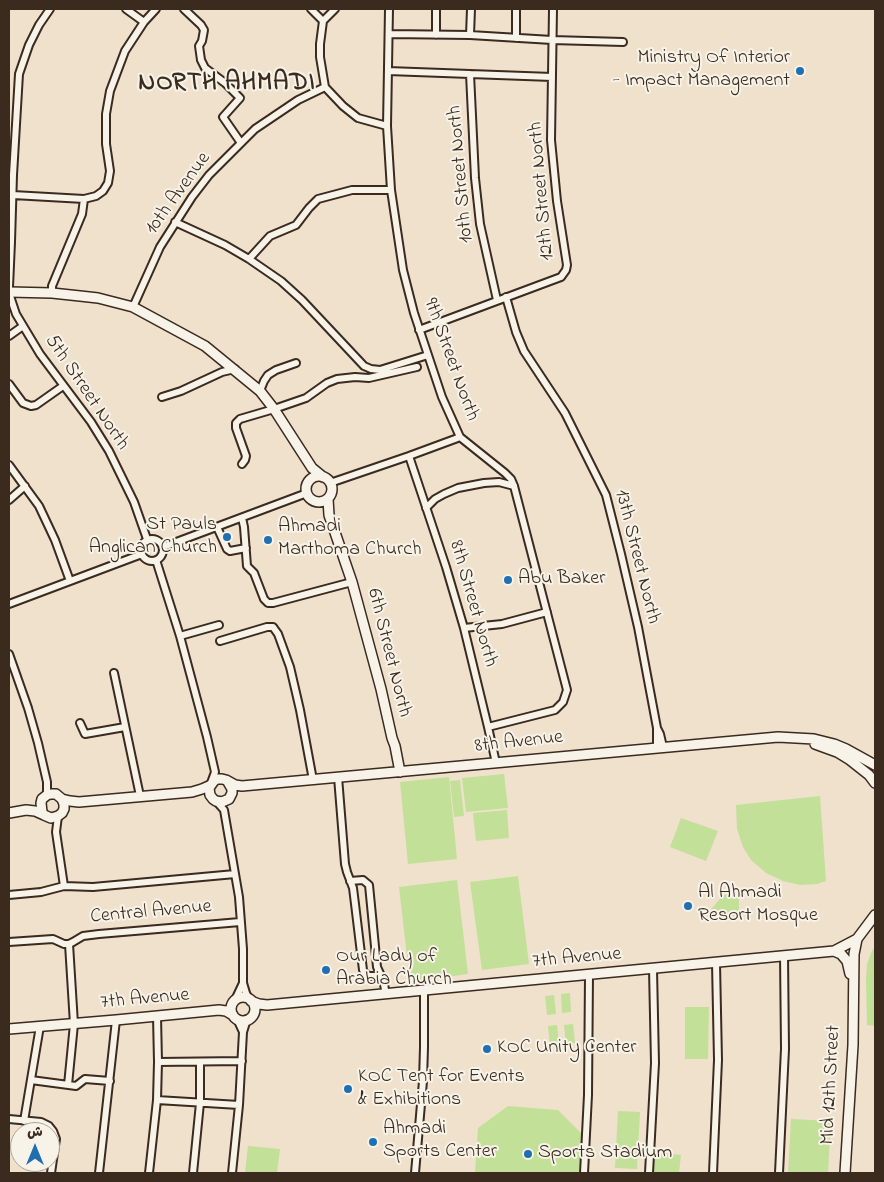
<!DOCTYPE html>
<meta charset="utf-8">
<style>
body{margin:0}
#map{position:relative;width:884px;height:1182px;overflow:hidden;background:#f0e1cd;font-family:"Indie Flower","Playpen Sans Arabic",sans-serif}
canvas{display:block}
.frame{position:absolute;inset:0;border:10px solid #3b2a1e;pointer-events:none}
.north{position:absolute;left:10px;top:1122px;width:50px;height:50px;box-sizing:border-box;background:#f7f3e8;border:1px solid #aca397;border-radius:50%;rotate:0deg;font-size:14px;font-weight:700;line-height:20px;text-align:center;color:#3b2a1e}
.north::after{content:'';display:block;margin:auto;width:18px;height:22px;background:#1f6fb2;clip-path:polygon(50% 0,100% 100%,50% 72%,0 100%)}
</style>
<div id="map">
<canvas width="884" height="1182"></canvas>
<div class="frame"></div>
<div class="north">ش</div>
</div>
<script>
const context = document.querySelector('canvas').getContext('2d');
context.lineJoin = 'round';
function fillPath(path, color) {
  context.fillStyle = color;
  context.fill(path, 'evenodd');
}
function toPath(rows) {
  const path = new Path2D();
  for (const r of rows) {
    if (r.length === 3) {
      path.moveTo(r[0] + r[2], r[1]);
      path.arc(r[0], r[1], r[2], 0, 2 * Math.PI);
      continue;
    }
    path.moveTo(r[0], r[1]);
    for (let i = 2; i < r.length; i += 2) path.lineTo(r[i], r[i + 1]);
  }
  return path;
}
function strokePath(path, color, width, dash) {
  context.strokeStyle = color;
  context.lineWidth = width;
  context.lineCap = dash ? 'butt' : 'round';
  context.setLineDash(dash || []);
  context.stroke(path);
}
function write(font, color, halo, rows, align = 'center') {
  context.font = font + ' "Indie Flower",sans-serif';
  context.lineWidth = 4;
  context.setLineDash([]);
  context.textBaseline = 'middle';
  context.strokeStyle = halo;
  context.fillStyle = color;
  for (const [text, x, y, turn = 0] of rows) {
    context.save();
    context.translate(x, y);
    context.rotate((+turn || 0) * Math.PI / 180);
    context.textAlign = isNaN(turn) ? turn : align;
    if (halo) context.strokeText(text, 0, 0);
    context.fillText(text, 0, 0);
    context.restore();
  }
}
fillPath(toPath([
 [504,774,508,808,466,812,462,778],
 [449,777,457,859,408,864,400,782],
 [460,780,464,816,454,817,450,781],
 [820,796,826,881,817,884,800,885,783,881,766,873,751,860,743,847,737,829,736,805],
 [507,810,509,838,476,841,473,813],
 [681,818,718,831,706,861,670,847],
 [518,876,529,964,482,970,470,882],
 [457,880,468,974,410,982,399,887],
 [739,892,739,916,703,919,723,895],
 [875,946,875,1026,867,1025,866,981,867,964,871,953],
 [570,993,571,1012,562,1013,561,994],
 [554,995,556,1014,547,1015,545,996],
 [685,1007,709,1007,708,1059,685,1059],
 [573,1024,575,1043,566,1044,564,1025],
 [557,1025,559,1045,550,1046,548,1026],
 [508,1106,558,1110,582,1134,579,1173,475,1173,478,1128],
 [618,1111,640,1112,637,1169,615,1168],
 [791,1119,831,1121,828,1173,788,1173],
 [248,1146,280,1149,277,1173,245,1173],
 [653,1152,681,1155,679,1173,651,1173]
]), '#c2e098');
const street = toPath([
 [126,9,144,22],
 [184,9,201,25,204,30,202,41,199,46,201,60,205,68,225,83,240,98,223,117,241,143],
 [311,9,323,21],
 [335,9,323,21,320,44,320,57,325,87,343,106,358,118,387,126],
 [389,9,387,126,391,190,403,270,414,313,442,397,460,437,505,473,511,479,514,486,567,690,563,702,555,710,488,727],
 [436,9,436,35],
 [389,34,470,35,552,40,623,42],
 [470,35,471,9],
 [516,38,516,9],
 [388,71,552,77],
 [470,74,475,178,480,224,497,300],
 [13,195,84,199,96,196,103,191,108,183,110,171,106,144,106,114,110,91,125,51,144,22,156,9],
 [175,222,225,245,249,259,281,281,302,300,364,366,371,369,380,370,428,355],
 [249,259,270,236,296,225,309,208,318,199,352,190,391,190],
 [9,287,11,242,13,175,19,74,29,45,39,25,50,9],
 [9,293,16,314,40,354,91,422,109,451,134,502,147,539],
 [52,293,52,286,82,214,84,199],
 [506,297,516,332,524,351,565,413,606,495,621,554,638,627,657,728,660,734,663,747],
 [133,307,160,247,192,197,209,175,255,129,298,100,325,87],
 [419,330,561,277,566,270,567,265,557,201,551,140,553,9],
 [9,336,23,326],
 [9,384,23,403,31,406,36,405,63,386],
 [260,391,264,381,268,375,276,370,296,363],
 [162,397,181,391,222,372,235,369],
 [409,456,446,567,464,628,488,727,496,763],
 [242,464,245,460,246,456,236,428,236,423,240,419,274,409,306,398,327,383,337,379,355,377,369,378,417,367],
 [9,465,39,506,55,540,70,581],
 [330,483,409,456,455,439,460,437],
 [9,500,25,486],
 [426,508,435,499,444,494,458,488,484,483,499,482,514,486],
 [242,518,244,527,247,566,254,573,264,599,268,603,273,603,352,582],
 [217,527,227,549,230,551,246,548],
 [152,550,11],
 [163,547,307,493],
 [156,560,180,636,207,737,215,772,211,783],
 [9,604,142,554],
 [464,628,502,624,547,612],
 [180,636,219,625],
 [220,641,267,627,273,627,278,634,290,667,300,710,313,780],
 [9,654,28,708,38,743,47,782,47,795],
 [114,673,140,796],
 [80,723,85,734,125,727],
 [657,747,657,729],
 [338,777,345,864,347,872,353,888,355,904,363,970,365,974,369,976,381,976],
 [216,801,224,810,239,897,243,949,243,983,246,993,249,999],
 [58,816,56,832,64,886],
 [350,881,363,880,369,885,377,967,383,980,386,994],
 [9,895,41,892,64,886,93,887,235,874],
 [9,942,53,939,64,944,69,944,73,942,83,936,99,934,240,922],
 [235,1000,243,983],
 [237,1019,243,1032],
 [158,1062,242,1061],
 [31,1080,76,1086,85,1079,110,1081],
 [68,1085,74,1024,69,944],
 [157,1100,239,1105],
 [9,1119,41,1122,49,1126,53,1131,56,1139,51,1173],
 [24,1121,40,1026],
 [99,1173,116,1020],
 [149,1173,157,1100,158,1062,157,1016],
 [193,1173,200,1103,200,1062],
 [232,1173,239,1105,243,1032,247,1019],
 [415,1173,423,1081,424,1047,424,991],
 [584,1173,588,1095,589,975],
 [649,1173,655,1063,653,969],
 [713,1173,718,1060,716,963],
 [779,1173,785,1049,784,955]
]);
const secondary = toPath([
 [9,292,52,293,80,296,98,298,133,307,205,346,260,391,274,409,312,468,323,477],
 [319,489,13],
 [328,499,329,515,352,582,381,689,392,738,395,746,400,772],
 [815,744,837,752,850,760,869,775,875,783],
 [228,782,232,789,232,793,229,799,222,802,216,801,213,799,210,795,209,788,214,781,217,779,222,779,226,780,235,785,242,786,778,737,814,739,834,744,846,749,875,765],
 [62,799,64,804,64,809,62,813,58,816,51,818,44,815,42,812,41,803,42,799,47,795,51,794,56,794,62,799,70,801,79,802,192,792,202,789,211,785],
 [9,813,26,810,35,811,44,815],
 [834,951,841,954,847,961,850,974],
 [243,1009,12],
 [251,1001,259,1004,267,1005,834,951,857,939,875,915],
 [9,1029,116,1020,219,1010,226,1011,233,1015],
 [845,1173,853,1045,854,954,857,939]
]);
strokePath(street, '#3b2a1e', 10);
strokePath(secondary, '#3b2a1e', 12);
strokePath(street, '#f7f3e8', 6);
strokePath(secondary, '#f7f3e8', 9);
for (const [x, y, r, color] of [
 [800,71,5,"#1f6fb2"],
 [227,537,5,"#1f6fb2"],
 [268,540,5,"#1f6fb2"],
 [508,580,5,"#1f6fb2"],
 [688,906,5,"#1f6fb2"],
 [326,970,5,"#1f6fb2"],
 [487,1049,5,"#1f6fb2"],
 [348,1089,5,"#1f6fb2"],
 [373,1142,5,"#1f6fb2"],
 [528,1154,5,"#1f6fb2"]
]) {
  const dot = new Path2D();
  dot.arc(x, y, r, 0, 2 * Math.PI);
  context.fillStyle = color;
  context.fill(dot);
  strokePath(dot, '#f7f3e8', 2);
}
write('20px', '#3b2a1e', '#f7f3e8', [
 ["Ministry Of Interior",790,59,"right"],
 ["- Impact Management",790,82,"right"],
 ["St Pauls",217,526,"right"],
 ["Anglican Church",217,549,"right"],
 ["Ahmadi",278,528],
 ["Marthoma Church",278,551],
 ["Abu Baker",518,580],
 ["Al Ahmadi",698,894],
 ["Resort Mosque",698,917],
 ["Our Lady of",336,958],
 ["Arabia Church",336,981],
 ["KOC Unity Center",497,1049],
 ["KOC Tent for Events",358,1078],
 ["& Exhibitions",358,1101],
 ["Ahmadi",383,1130],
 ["Sports Center",383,1153],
 ["Sports Stadium",538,1154]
], 'left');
write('20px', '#3b2a1e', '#f7f3e8', [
 ["10th Street North",462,174,-95],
 ["12th Street North",543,191,-95],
 ["10th Avenue",179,194,-54],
 ["9th Street North",450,360,70],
 ["5th Street North",86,393,56],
 ["13th Street North",636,557,76],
 ["8th Street North",472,604,74],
 ["6th Street North",388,653,76],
 ["8th Avenue",519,743,-6],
 ["Central Avenue",151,913,-5],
 ["7th Avenue",577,959,-5],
 ["7th Avenue",145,1000,-5],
 ["Mid 12th Street",832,1085,-87]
]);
context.letterSpacing = '1px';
write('bold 25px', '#3b2a1e', '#f7f3e8', [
 ["NORTH AHMADI",227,85]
]);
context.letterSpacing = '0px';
</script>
